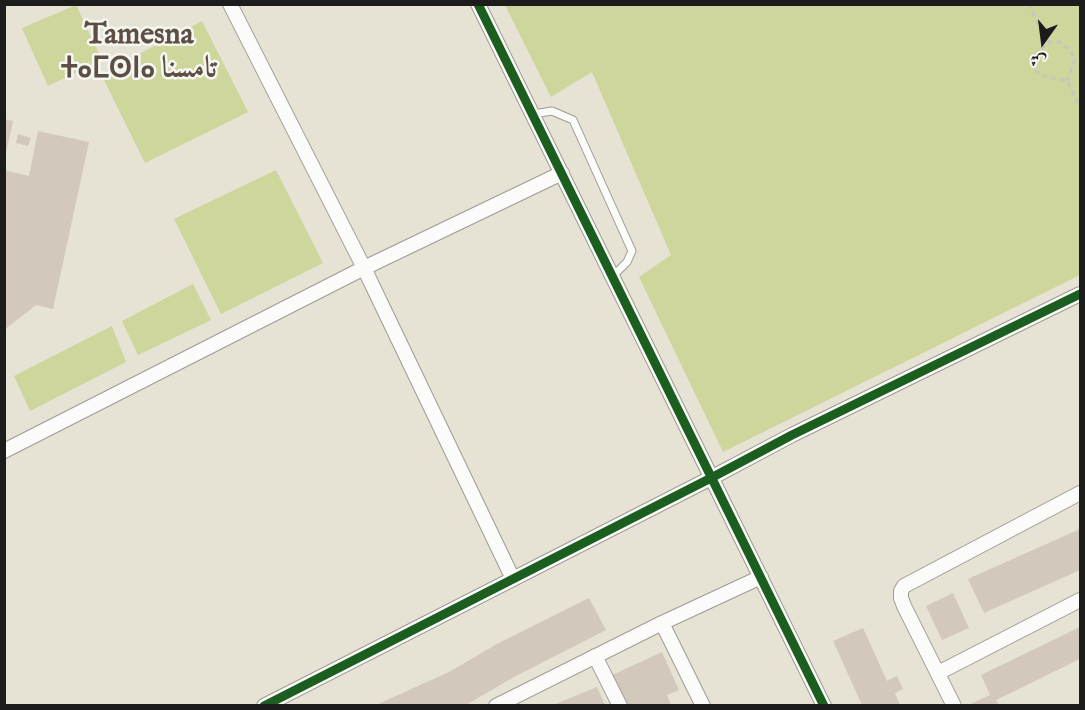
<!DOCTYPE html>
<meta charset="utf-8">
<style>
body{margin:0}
#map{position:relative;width:1085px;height:710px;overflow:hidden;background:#e6e2d4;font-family:"IM FELL English",Amiri,serif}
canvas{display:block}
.frame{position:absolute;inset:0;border:6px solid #1c1c1c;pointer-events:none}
.north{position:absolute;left:1013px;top:12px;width:60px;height:60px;-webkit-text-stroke:4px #f6f6f2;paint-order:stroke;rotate:194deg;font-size:16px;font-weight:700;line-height:24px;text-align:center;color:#1c1c1c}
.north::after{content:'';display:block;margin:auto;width:21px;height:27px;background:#1c1c1c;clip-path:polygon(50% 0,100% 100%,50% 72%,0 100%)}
</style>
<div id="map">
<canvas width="1085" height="710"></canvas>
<div class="frame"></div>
<div class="north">ش</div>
</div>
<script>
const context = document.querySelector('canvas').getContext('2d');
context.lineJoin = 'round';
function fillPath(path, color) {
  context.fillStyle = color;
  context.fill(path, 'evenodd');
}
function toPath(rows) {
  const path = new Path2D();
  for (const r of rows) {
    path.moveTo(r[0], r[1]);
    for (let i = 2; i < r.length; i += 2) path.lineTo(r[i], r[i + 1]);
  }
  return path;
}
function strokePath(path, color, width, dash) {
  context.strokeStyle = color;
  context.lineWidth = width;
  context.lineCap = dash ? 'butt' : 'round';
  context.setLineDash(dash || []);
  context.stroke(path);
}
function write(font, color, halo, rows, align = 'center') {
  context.font = font + ' "IM FELL English",Amiri,"Noto Sans Tifinagh",serif';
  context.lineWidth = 5;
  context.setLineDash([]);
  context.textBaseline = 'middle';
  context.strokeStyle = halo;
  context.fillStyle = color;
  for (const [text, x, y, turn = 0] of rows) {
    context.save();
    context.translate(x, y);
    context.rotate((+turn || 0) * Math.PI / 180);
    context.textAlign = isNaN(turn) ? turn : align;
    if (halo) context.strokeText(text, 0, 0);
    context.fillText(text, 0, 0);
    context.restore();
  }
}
fillPath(toPath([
 [76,5,102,60,48,86,22,28],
 [505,5,1080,5,1080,275,723,452,639,277,671,255,592,72,551,97],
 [202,21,248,112,145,163,101,74],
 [276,170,323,263,221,314,174,219],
 [193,284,211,320,138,355,122,321],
 [112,326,126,362,30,411,14,376]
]), '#ced69c');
fillPath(toPath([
 [4,119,13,121,5,157,4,157],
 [38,131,89,142,53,309,36,305,4,330,4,170,29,176],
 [18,134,31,138,28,146,16,143],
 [1080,529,1080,570,984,613,968,579],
 [953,593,969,628,942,640,926,606],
 [589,598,606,630,514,677,466,705,376,705,449,672,497,644],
 [1080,627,1080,659,996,700,999,705,968,705,990,695,981,675],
 [863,628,887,681,897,676,903,689,895,693,900,705,862,705,833,641],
 [662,652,679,690,667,695,671,705,622,705,608,677],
 [597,687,605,705,553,705]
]), '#d2c8bc');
const lane = toPath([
 [533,114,552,111,573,120,632,251,627,262,613,276]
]);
const street = toPath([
 [230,4,364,268,513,579],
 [478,4,824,706],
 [4,451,364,268,562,173],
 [662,623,703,706],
 [595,656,620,706],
 [938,673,1080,600],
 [264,706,711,478,792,435,1080,294],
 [496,706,662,623,761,577],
 [954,706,904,606,901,598,901,591,904,586,1080,493]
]);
strokePath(lane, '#9d9b93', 9);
strokePath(street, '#9d9b93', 16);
strokePath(toPath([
 [1028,4,1048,42],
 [1067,81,1075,60,1069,49,1059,42,1048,42,1042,48,1036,60,1036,71,1047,77,1067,81,1080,106]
]), '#c6c5c2', 3, [4.5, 4.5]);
strokePath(lane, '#fbfbf9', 7);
strokePath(street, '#fbfbf9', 14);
strokePath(toPath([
 [478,4,824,706],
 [264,706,711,478,792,435,1080,294]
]), '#1b5e20', 9);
write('bold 30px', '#5e4f45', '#f6f6f2', [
 ["Tamesna",139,37],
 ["ⵜⴰⵎⵙⵏⴰ تامسنا",139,71]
]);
</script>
